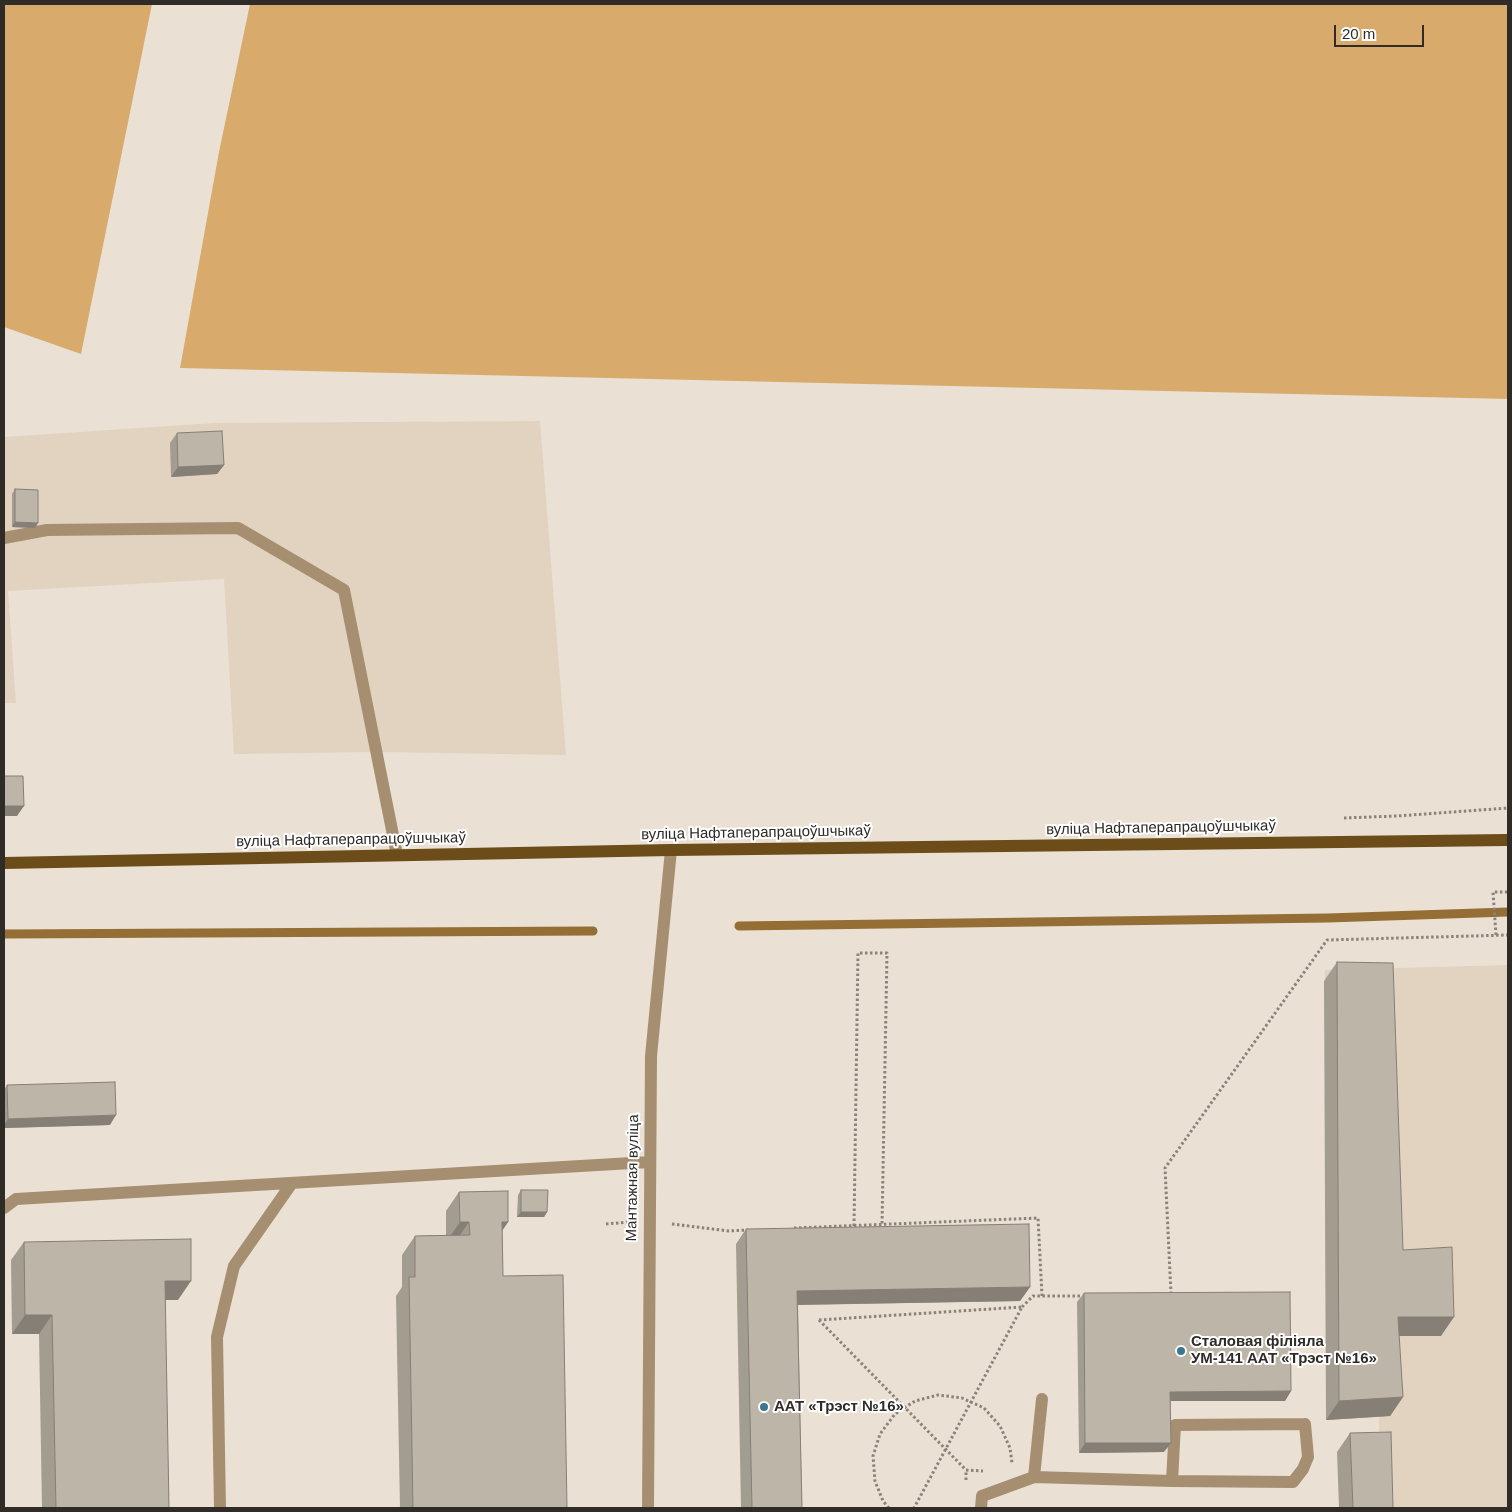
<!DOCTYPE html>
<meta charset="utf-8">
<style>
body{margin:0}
#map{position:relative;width:1512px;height:1512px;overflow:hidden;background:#eae1d4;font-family:Helvetica,sans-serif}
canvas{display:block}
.frame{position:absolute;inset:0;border:5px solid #2f2b27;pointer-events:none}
.scale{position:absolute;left:1334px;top:25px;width:90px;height:22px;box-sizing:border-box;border:2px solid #2f2b27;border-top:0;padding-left:6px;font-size:15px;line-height:18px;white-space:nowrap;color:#2f2b27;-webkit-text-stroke:4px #fff;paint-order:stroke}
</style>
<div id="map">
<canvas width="1512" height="1512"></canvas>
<div class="frame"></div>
<div class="scale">20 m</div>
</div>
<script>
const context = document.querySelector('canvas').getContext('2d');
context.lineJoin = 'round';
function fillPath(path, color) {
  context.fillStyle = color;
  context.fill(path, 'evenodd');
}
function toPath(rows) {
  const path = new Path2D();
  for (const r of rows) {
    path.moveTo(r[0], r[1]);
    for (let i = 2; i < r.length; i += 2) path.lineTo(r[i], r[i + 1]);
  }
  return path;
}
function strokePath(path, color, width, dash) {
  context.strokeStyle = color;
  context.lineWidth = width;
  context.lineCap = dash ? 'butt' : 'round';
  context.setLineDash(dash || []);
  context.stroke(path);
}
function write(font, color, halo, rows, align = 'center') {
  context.font = font + ' Helvetica,sans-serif';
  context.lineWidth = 4;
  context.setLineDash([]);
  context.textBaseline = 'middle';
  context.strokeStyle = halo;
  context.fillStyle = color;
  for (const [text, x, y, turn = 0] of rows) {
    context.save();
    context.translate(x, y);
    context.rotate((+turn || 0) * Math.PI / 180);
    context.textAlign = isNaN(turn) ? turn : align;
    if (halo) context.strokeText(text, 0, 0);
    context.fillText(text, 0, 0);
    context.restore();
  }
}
fillPath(toPath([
 [540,421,566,755,376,752,234,754,224,579,8,591,16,703,4,703,4,437,214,423],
 [1508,965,1508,1508,1379,1508,1379,1417,1326,1420,1325,970]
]), '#e1d3c0');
fillPath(toPath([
 [4,4,152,4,81,354,4,327],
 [250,4,1508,4,1508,399,180,368,219,152]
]), '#d8ab6c');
strokePath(toPath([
 [739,926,1328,918,1508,912],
 [4,934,593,931]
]), '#946e34', 9);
strokePath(toPath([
 [1344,818,1397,816,1508,808],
 [1496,935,1493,892,1508,892],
 [606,1224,629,1222],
 [672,1224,729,1231,748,1230],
 [854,1226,858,953,887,953,882,1225],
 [794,1228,1038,1218,1042,1296],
 [1171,1294,1165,1168,1327,940,1508,935],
 [1022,1307,1033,1296,1084,1296],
 [819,1320,1022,1307,914,1508],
 [819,1320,966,1470],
 [966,1480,966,1470,983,1471],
 [889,1508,883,1501,875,1481,873,1456,880,1434,895,1414,915,1401,938,1395,962,1398,984,1408,1000,1426,1010,1448,1012,1463]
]), '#8a837b', 3, [2.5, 2.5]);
strokePath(toPath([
 [4,538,47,530,238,528,344,590,397,855],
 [4,1208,16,1199,649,1162],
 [1305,1424,1308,1457,1303,1469,1293,1482,1172,1481,1175,1425,1305,1424],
 [1034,1477,1042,1399],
 [220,1508,217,1337,234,1266,292,1183],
 [648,1508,651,1056,671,850],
 [981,1508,982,1496,1034,1477,1172,1481]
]), '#a68f70', 12);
strokePath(toPath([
 [4,863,671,850,1508,840]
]), '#6c4c19', 12);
fillPath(toPath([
 [177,433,224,465,217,474,171,477,170,443],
 [15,489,35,528,12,527,12,494],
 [1337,962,1403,1250,1441,1336,1399,1336,1403,1397,1390,1416,1326,1420,1324,981],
 [7,1085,110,1125,4,1128,4,1090],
 [521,1190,547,1212,544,1217,517,1217,518,1195],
 [459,1192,508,1222,502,1231,503,1276,567,1508,400,1508,396,1296,402,1287,402,1255,415,1236,446,1235,446,1211],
 [746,1229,1030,1287,1020,1301,798,1305,802,1508,741,1508,736,1244],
 [24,1242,178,1300,165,1300,169,1508,42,1508,39,1334,12,1334,11,1260],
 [1084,1293,1291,1391,1285,1401,1171,1401,1164,1452,1079,1453,1077,1302],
 [1350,1433,1393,1508,1339,1508,1337,1452]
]), '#a39c91');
fillPath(toPath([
 [224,465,217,474,171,477,178,467],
 [15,522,38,523,35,528,12,527],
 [4,806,24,806,17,816,4,816],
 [116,1115,110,1125,4,1128,4,1125,8,1119],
 [521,1212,547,1212,544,1217,517,1217],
 [460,1222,469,1222,456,1241,447,1241],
 [502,1222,508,1222,495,1241],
 [165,1281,191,1281,178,1300,152,1300],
 [1030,1287,1020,1301,787,1305,797,1291],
 [25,1315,52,1315,39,1334,12,1334],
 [1398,1317,1454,1317,1441,1336,1385,1336],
 [1291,1391,1285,1401,1164,1401,1170,1392],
 [1403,1397,1390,1416,1326,1420,1339,1401],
 [1085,1443,1171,1443,1164,1452,1079,1453]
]), '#857f76');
const building = toPath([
 [222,431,224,465,178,467,177,433,222,431],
 [15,489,38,490,38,523,15,522,15,489],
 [4,776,23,776,24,806,4,806,4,776],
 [1337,962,1393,963,1403,1250,1452,1247,1454,1317,1398,1317,1403,1397,1339,1401,1337,962],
 [115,1082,116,1115,8,1119,7,1085,115,1082],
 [521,1190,548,1190,547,1212,521,1212,521,1190],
 [508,1191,508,1222,502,1222,503,1276,563,1275,567,1508,413,1508,409,1277,415,1277,415,1236,470,1235,469,1222,460,1222,459,1192,508,1191],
 [1029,1224,1030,1287,797,1291,802,1508,752,1508,746,1229,1029,1224],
 [191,1239,191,1281,165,1281,169,1508,56,1508,52,1315,25,1315,24,1242,191,1239],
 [1290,1292,1291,1391,1170,1392,1171,1443,1085,1443,1084,1293,1290,1292],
 [1391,1432,1393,1508,1353,1508,1350,1433,1391,1432]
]);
fillPath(building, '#beb5a9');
strokePath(building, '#857f76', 1);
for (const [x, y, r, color] of [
 [1181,1351,5,"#3b778e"],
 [764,1407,5,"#3b778e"]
]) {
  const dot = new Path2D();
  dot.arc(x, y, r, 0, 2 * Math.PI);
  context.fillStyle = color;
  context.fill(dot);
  strokePath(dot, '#fff', 2);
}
write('15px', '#2f2b27', '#fff', [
 ["вуліца Нафтаперапрацоўшчыкаў",1161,828,-1],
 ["вуліца Нафтаперапрацоўшчыкаў",756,833,-1],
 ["вуліца Нафтаперапрацоўшчыкаў",351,840,-1],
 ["Мантажная вуліца",633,1178,-89]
]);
write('bold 15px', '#2f2b27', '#fff', [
 ["Сталовая філіяла",1191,1342],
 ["УМ-141 ААТ «Трэст №16»",1191,1359],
 ["ААТ «Трэст №16»",774,1407]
], 'left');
</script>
